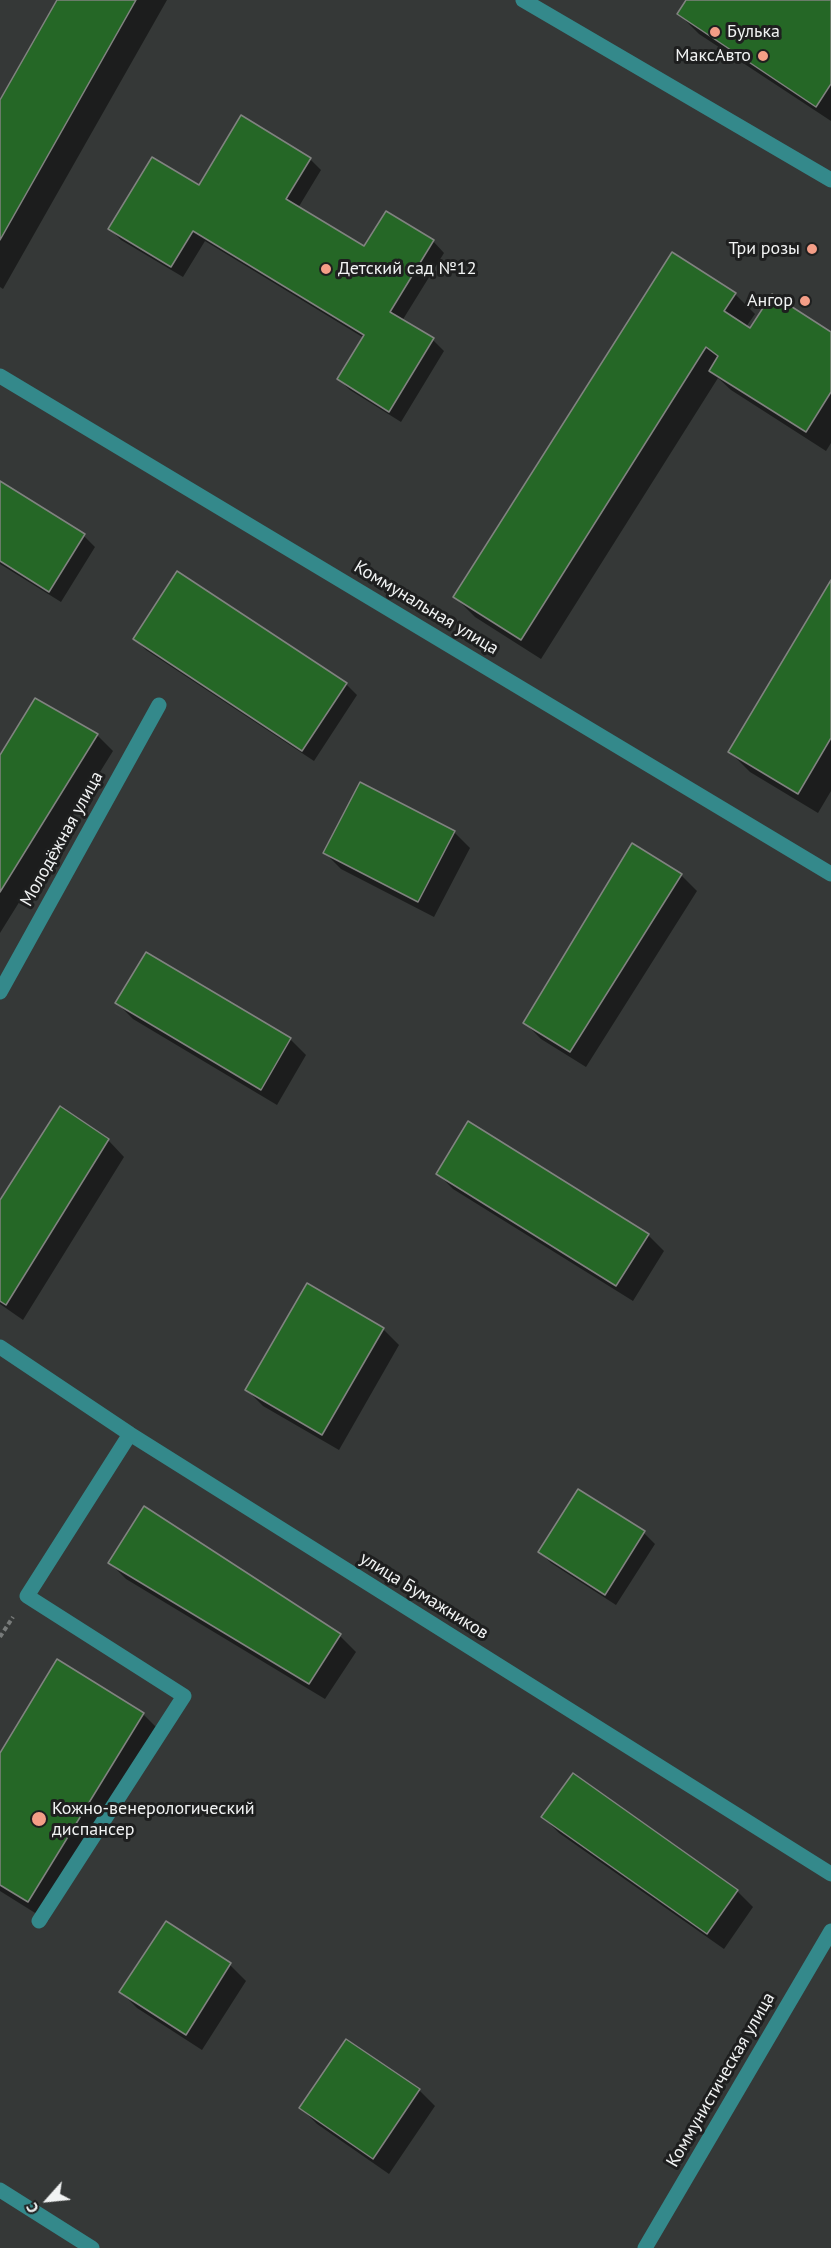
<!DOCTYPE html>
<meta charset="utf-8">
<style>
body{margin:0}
#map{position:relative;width:831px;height:2248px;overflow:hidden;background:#353837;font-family:"PT Sans",sans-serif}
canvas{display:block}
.north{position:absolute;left:18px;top:2170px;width:60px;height:60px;-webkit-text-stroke:4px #1e1f1f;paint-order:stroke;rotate:243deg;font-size:16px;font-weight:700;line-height:24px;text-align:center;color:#f1f3f3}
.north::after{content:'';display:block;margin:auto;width:21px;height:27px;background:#f1f3f3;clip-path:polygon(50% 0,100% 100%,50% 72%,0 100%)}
</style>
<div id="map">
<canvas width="831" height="2248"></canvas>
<div class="north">С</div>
</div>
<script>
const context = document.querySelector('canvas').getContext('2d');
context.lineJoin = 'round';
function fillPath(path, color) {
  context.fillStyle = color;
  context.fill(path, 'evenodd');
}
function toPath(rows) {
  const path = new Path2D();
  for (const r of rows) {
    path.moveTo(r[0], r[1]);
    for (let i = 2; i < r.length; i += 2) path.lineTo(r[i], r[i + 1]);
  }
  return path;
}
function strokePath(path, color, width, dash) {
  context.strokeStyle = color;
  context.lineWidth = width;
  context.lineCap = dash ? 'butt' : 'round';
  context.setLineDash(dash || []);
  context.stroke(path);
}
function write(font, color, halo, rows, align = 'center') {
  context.font = font + ' "PT Sans",sans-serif';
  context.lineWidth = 6;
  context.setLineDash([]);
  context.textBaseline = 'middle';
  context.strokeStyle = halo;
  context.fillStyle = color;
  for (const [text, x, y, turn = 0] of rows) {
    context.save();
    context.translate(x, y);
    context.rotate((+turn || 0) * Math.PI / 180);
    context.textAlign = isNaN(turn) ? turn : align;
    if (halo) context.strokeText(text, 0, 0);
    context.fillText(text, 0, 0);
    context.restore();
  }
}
fillPath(toPath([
 [59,0,167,0,3,289,0,287,0,103],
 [688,0,831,0,831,121,699,34,679,14],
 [310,159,321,170,298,208,364,248,433,241,444,253,402,321,433,340,444,351,401,422,350,390,338,379,364,338,205,241,183,277,121,240,110,229,199,187],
 [735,294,755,314,746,327,751,330,831,334,831,443,826,451,731,390,718,378,541,659,475,617,455,597],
 [0,483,84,536,95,547,61,602,0,564],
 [831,583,831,791,818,813,750,772,730,752],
 [135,639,346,684,357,695,314,761,146,650],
 [97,735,113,751,0,933,0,758],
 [454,832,470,848,434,917,341,869,325,853],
 [681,875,697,891,586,1067,541,1039,525,1023],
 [146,954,290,1039,306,1055,277,1105,133,1019,117,1003],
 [60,1108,109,1141,124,1157,23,1320,0,1304,0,1203],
 [437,1173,648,1235,664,1251,633,1301,453,1189],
 [383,1329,399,1345,339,1450,263,1406,247,1390],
 [145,1508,340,1636,356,1652,325,1699,126,1579,110,1563],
 [644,1533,655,1544,616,1605,551,1563,540,1552],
 [143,1714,163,1734,48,1921,0,1891,0,1756],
 [543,1817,737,1891,753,1907,724,1949,559,1833],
 [166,1923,230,1965,246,1981,202,2050,137,2008,121,1992],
 [346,2041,419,2090,435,2106,389,2174,317,2124,301,2108]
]), '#0007');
const building = toPath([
 [57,0,136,0,0,240,0,100,57,0],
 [686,0,831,0,831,84,816,107,677,14,686,0],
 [241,115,311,158,286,199,364,246,386,211,434,240,390,312,434,338,389,412,337,379,364,335,193,231,171,267,108,229,152,157,199,185,241,115],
 [672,252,736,293,724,311,750,328,772,294,831,332,831,392,806,432,709,371,718,356,706,347,521,640,453,597,672,252],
 [0,481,85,534,49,592,0,561,0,481],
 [177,571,347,683,302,751,133,639,177,571],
 [831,580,831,738,798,794,728,752,831,580],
 [35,698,98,734,0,892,0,755,35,698],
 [360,782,455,831,418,902,323,853,360,782],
 [632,843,682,874,570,1052,523,1023,632,843],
 [146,952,291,1038,261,1090,115,1003,146,952],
 [60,1106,109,1139,6,1305,0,1301,0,1200,60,1106],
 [468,1121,649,1234,616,1286,436,1174,468,1121],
 [307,1283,384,1328,322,1435,245,1390,307,1283],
 [578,1489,645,1531,605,1595,538,1552,578,1489],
 [144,1506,341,1634,309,1684,108,1563,144,1506],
 [57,1659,144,1713,28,1902,0,1885,0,1753,57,1659],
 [573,1773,738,1890,707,1934,541,1817,573,1773],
 [166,1921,231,1963,186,2035,119,1992,166,1921],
 [346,2039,420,2089,373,2159,299,2108,346,2039]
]);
fillPath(building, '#256726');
strokePath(building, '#818380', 1.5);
strokePath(toPath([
 [0,1637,13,1617]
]), '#777a79', 4, [4.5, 3]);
strokePath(toPath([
 [523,0,831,180],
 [0,376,831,874],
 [0,992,159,705],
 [0,1347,130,1434,831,1874],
 [39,1921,184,1696,27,1596,130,1434],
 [0,2190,92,2248],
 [645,2248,831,1931]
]), '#34898b', 15);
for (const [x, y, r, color] of [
 [715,32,6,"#f49e87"],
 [763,56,6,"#f49e87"],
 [812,249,6,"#f49e87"],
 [326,269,6,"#f49e87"],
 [805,301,6,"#f49e87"],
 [39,1819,8,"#f49e87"]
]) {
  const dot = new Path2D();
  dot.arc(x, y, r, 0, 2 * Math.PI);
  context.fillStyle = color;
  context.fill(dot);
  strokePath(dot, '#1e1f1f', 2);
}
write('18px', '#f1f3f3', '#1e1f1f', [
 ["Булька",727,32],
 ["МаксАвто",751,56,"right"],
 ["Три розы",800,249,"right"],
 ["Детский сад №12",338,269],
 ["Ангор",793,301,"right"],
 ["Кожно-венерологический",52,1809],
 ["диспансер",52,1830]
], 'left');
write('18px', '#f1f3f3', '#1e1f1f', [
 ["Коммунальная улица",426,608,31],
 ["Молодёжная улица",62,839,-61],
 ["улица Бумажников",424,1596,32],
 ["Коммунистическая улица",721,2080,-60]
]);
</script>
